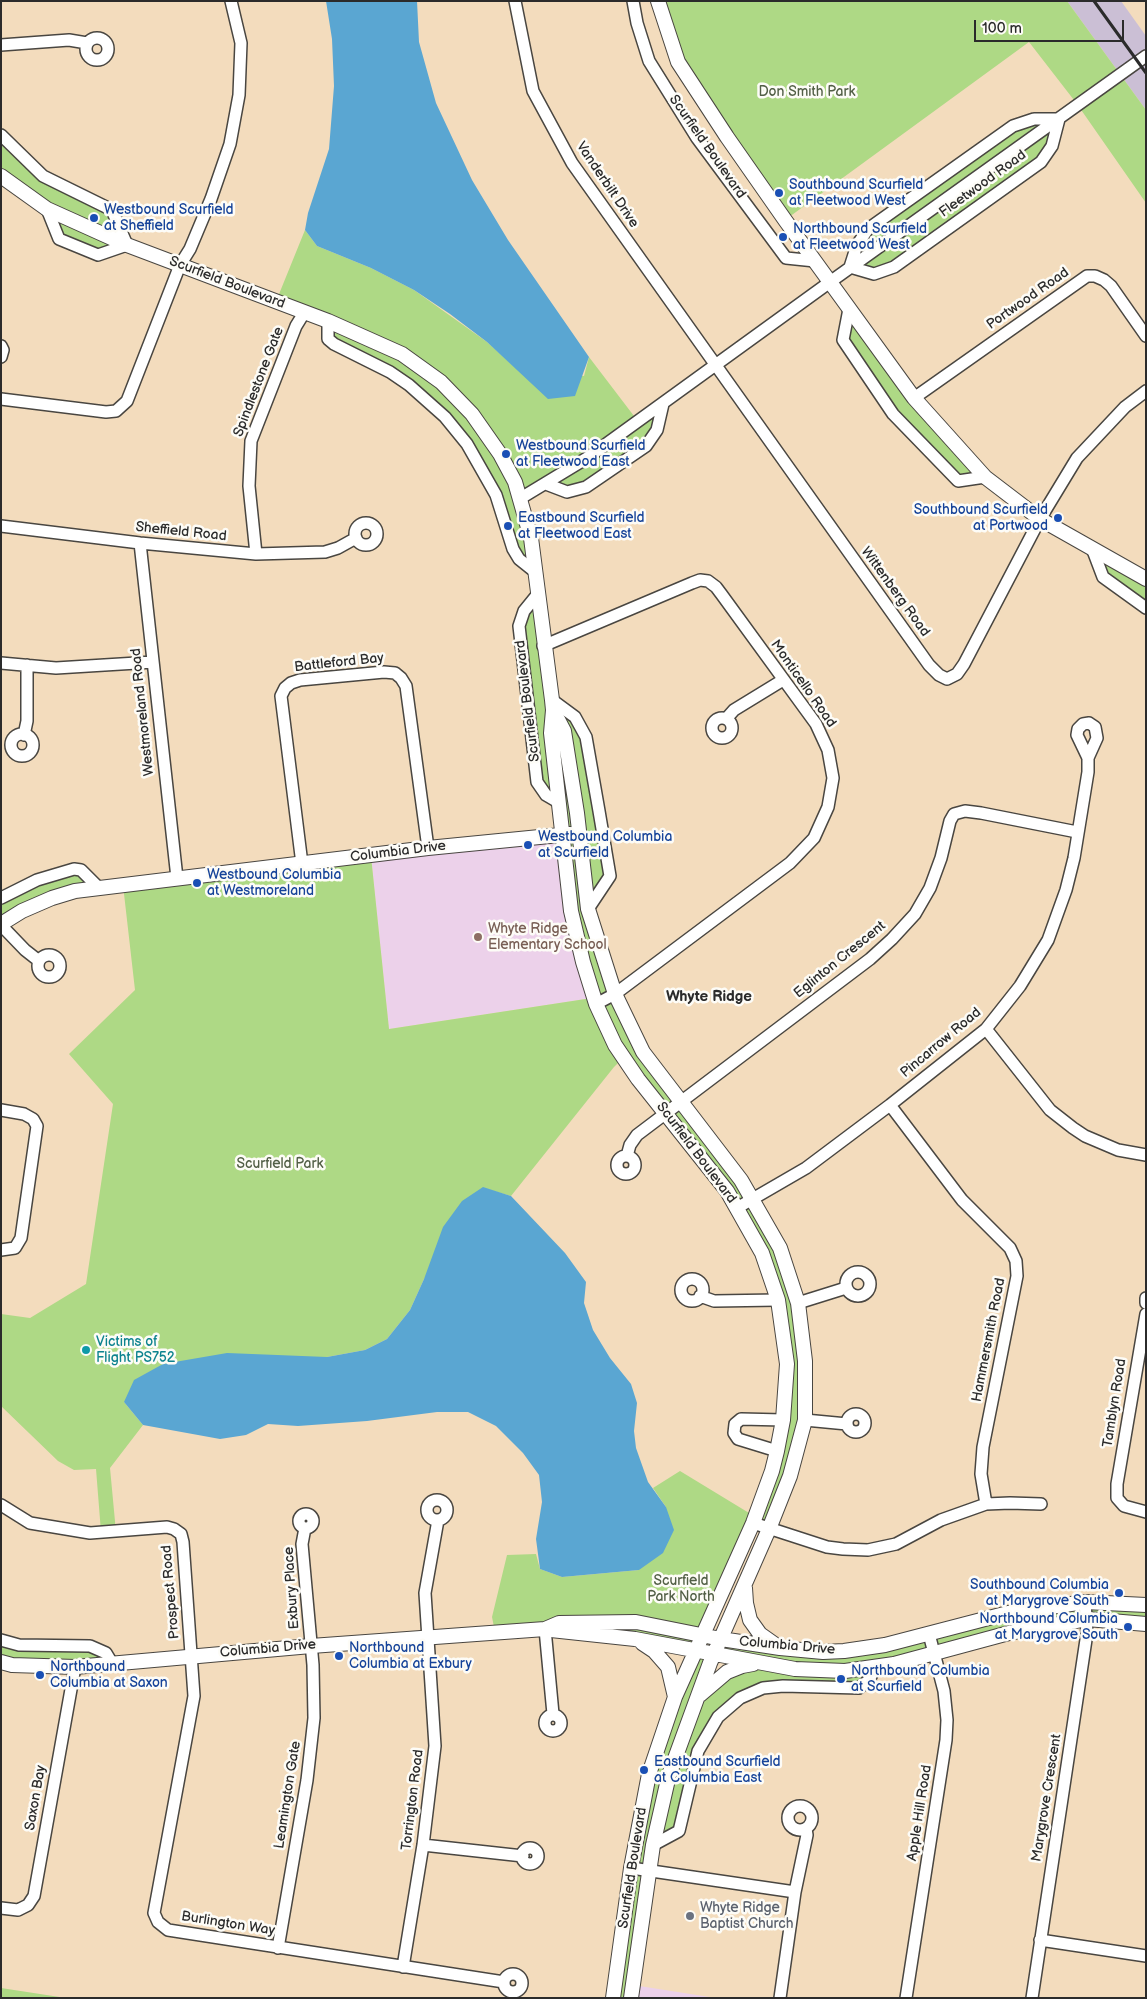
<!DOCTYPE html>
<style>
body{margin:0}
#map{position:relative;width:1147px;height:1999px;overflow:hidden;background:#f3dcbd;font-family:"Balsamiq Sans",sans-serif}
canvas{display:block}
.frame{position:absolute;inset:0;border:2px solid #2b2b2b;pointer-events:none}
.scale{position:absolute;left:974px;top:20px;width:150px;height:22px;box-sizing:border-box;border:2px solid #2b2b2b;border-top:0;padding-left:6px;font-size:15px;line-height:18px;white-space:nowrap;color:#2b2b2b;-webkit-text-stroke:4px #fdfcf7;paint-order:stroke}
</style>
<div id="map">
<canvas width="1147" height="1999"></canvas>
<div class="frame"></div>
<div class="scale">100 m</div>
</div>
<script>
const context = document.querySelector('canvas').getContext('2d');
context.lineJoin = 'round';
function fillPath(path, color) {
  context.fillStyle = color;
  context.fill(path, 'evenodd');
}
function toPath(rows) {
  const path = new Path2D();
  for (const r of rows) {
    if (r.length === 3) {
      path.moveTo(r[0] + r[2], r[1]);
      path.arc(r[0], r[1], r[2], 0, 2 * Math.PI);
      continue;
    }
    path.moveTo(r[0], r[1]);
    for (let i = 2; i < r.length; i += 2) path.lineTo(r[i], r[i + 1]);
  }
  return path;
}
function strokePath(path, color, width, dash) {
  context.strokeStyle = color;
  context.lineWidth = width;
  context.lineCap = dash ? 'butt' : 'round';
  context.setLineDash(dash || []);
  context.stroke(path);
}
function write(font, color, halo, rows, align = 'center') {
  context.font = font + ' "Balsamiq Sans",sans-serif';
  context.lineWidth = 5;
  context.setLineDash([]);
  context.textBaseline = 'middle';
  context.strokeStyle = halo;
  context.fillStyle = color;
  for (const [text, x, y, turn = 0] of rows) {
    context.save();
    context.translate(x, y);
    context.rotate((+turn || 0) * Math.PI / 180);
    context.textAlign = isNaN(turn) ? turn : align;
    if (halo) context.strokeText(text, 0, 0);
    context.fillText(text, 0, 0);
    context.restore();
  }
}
fillPath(toPath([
 [561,835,592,998,389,1029,371,856],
 [633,1985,716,1998,631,1998]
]), '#ecd1ea');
fillPath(toPath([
 [1067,1,1121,1,1146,36,1146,110]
]), '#cbbfd5');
fillPath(toPath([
 [658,1,1067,1,1146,110,1146,203,1077,104,1029,42,785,220,678,62],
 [1059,119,1041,162,874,274,850,267,868,229,1013,126],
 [1,135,43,176,112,210,127,245,98,255,59,239,47,209,1,176],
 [305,230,317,246,371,268,414,290,487,342,517,369,584,376,589,357,637,420,663,404,646,446,567,492,546,484,521,498,534,571,519,559,505,520,467,444,429,401,334,344,328,321,275,304],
 [849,309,985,477,958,481,893,414,843,340],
 [1092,548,1146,579,1146,608,1103,577],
 [537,595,552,700,575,717,586,737,610,876,588,909,643,1052,741,1180,798,1303,805,1420,769,1529,754,1517,694,1650,714,1654,721,1639,823,1652,1008,1613,1146,1605,1146,1624,1087,1619,876,1666,859,1688,783,1686,740,1698,698,1751,679,1831,653,1845,631,1998,613,1998,649,1774,690,1660,683,1648,495,1632,492,1617,507,1555,536,1554,540,1569,562,1577,639,1570,666,1507,653,1488,680,1471,754,1516,783,1420,778,1300,727,1191,623,1058,614,1067,511,1196,483,1188,424,1279,410,1310,387,1339,365,1350,327,1357,282,1357,124,1402,143,1425,110,1468,116,1532,101,1532,96,1469,74,1470,58,1461,1,1406,1,1314,30,1318,86,1284,113,1104,69,1054,135,990,123,885,371,856,389,1029,592,998,559,815,537,782,519,626],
 [714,1654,759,1663,708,1687],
 [74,869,99,888,1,924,1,898],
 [1,1640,90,1646,112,1663,1,1662],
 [1,1988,66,1998,1,1998]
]), '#aed985');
fillPath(toPath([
 [326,1,417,1,419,42,436,103,472,180,508,240,589,357,575,396,548,399,487,342,450,314,414,290,371,268,317,246,305,230,308,213,329,149,334,86,332,39],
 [483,1187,511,1196,565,1253,586,1282,584,1303,593,1330,610,1358,631,1384,637,1403,634,1431,636,1448,648,1482,666,1507,674,1530,663,1553,639,1570,562,1577,540,1569,536,1539,542,1502,539,1475,523,1453,496,1426,468,1412,437,1412,367,1421,298,1426,268,1424,246,1435,220,1439,143,1425,124,1402,134,1380,163,1364,227,1353,327,1357,365,1350,387,1339,410,1310,424,1279,443,1227,462,1201]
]), '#5aa6d2');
const minor = toPath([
 [515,1,533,91,572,163,929,665,939,675,947,679,957,674,964,664,1040,519,1077,458,1125,407,1146,391],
 [633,1,637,23,649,61,697,138,786,258,815,261],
 [97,49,11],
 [1,45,69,40,87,43],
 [1034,119,1059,119,1052,146,1041,162,894,267,874,274,850,267,857,245,868,229,1013,126,1034,119],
 [1,135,43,176,112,210,127,245,98,255,59,239,47,209],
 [849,309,843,340,893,414,958,481,985,477],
 [328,321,328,339,334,344,390,372,409,385,445,417,467,444,496,495,513,549,519,559,534,571],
 [1,346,3,350,1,357],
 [914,398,1087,276,1095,276,1104,280,1111,286,1146,336],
 [1,399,106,412,116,411,127,401,180,265,190,249,211,199,230,144,239,95,241,43,231,1],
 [546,484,567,492,586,487,646,446,657,430,663,404],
 [521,498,587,458,830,282,1146,56],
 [366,534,11],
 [1,526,140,543,256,554,325,552,338,548,356,538],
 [140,543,177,878],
 [1092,548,1103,577,1146,608],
 [256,554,249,486,251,441,296,326,304,313],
 [537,595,524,611,519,626,537,782,546,795,558,802],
 [543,646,692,583,700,580,708,581,716,587,722,595,816,724,828,750,833,778,828,807,814,838,790,863,615,994,596,1004],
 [1,663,56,668,153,662],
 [552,700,575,717,586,737,599,811,610,876,588,909],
 [722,728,10],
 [726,719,734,710,783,680],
 [1089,723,1095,727,1097,738,1088,758,1077,735,1078,729,1083,724,1089,723],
 [22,745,11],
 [24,735,27,721,27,665],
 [302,864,281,696,285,688,291,683,300,680,384,672,395,673,401,678,406,686,428,848],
 [1,898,37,880,74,869,81,870,99,888],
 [1,925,25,950,39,961],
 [49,966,11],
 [986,1029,1050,1110,1073,1128,1085,1136,1118,1150,1146,1155],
 [890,1105,962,1200,1010,1248,1016,1261,1017,1276,983,1447,981,1474,986,1504],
 [1,1110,24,1114,33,1119,37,1126,21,1238,15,1248,1,1250],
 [626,1165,9],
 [627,1156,630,1145,637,1135,870,959,892,939,915,914,930,888,941,858,950,821,954,814,965,811,981,813,1077,832],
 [737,1208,806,1168,890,1105,986,1029,1020,986,1048,940,1066,890,1074,858,1088,772,1088,758],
 [858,1284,12],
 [692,1290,11],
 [700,1296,714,1301,778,1300],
 [1146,1298,1146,1303],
 [798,1303,846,1288],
 [1146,1314,1117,1484,1117,1498,1124,1506,1146,1512],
 [856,1423,9],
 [805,1420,847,1424],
 [777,1451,738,1439,734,1433,735,1424,741,1419,783,1420],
 [437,1510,10],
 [1,1505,30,1523,90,1533,167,1527,174,1529,181,1534,183,1542,194,1696,154,1913,158,1922,168,1930,504,1982],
 [306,1521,7],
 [753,1523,827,1547,843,1549,868,1550,896,1544,941,1520,986,1504,1010,1503,1041,1504],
 [545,1629,553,1714],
 [1,1640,19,1645,90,1646,106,1653,112,1663],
 [553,1723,8],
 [800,1818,12],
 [423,1845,523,1856],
 [653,1845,679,1831,698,1751,718,1717,740,1698,763,1688,783,1686,859,1688,869,1680,876,1666],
 [530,1856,8],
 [631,1868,795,1892],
 [1,1908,18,1910,28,1905,34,1896,75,1667],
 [1040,1940,1146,1956],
 [278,1948,307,1780,314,1718,313,1665,302,1544,305,1528],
 [403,1967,423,1845,435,1746,425,1593,438,1520],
 [513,1983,9],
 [780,1998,795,1892,807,1835,806,1829],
 [906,1998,946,1740,947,1720,944,1691,929,1634],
 [1032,1998,1087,1633,1085,1602]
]);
const tertiary = toPath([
 [658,1,678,62,727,137,785,220,914,398,985,477,1040,519,1146,579],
 [1,176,47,209,127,245,328,321,402,354,441,382,472,414,500,454,515,482,531,538,552,700,553,710,564,731,577,813,588,909,615,994,643,1052,741,1180,780,1248,798,1303,805,1361,805,1420,790,1476,769,1529,710,1663,669,1775,653,1845,631,1998],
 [553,710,551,733,571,911,583,962,596,1004,615,1045,638,1079,727,1191,762,1253,778,1300,787,1364,783,1420,777,1451,772,1471,753,1523,675,1697,649,1774,631,1868,613,1998],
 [1,924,22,911,52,898,75,891,428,848,570,834],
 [745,1588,746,1603,750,1620,760,1634,777,1646],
 [551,1630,635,1639,795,1669,845,1671,894,1664,1009,1633,1087,1619,1146,1624],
 [642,1643,654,1651,668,1667,675,1697],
 [1,1662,12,1665,75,1667,311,1646,545,1629,559,1623,636,1622,721,1639,780,1648,823,1652,844,1651,885,1645,1008,1613,1085,1602,1146,1605],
 [700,1695,727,1672,742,1666,753,1664]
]);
strokePath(minor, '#494641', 14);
strokePath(tertiary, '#494641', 16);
strokePath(minor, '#fff', 11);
strokePath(tertiary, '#fff', 14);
strokePath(toPath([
 [1094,1,1146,73]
]), '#2b2b2b', 3);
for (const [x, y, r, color] of [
 [779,193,5,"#1a4fb4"],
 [94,218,5,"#1a4fb4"],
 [783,237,5,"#1a4fb4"],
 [506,454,5,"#1a4fb4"],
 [1058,518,5,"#1a4fb4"],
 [508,526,5,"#1a4fb4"],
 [528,845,5,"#1a4fb4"],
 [197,883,5,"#1a4fb4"],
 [478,937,5,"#8d6e63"],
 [86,1350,5,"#0f9aa8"],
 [1119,1593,5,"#1a4fb4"],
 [1128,1627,5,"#1a4fb4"],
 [339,1656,5,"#1a4fb4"],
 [40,1675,5,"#1a4fb4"],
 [841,1679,5,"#1a4fb4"],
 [644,1770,5,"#1a4fb4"],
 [690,1916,5,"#6b7280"]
]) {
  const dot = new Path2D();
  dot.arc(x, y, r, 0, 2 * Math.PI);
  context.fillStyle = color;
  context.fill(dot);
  strokePath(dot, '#fdfcf7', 2);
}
write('14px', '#525f46', '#fdfcf7', [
 ["Don Smith Park",807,92],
 ["Scurfield Park",280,1164],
 ["Scurfield",681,1581],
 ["Park North",681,1597]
]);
write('14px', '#2b2b2b', '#fdfcf7', [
 ["Scurfield Boulevard",707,147,55],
 ["Fleetwood Road",983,184,-36],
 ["Vanderbilt Drive",607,185,56],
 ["Scurfield Boulevard",227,283,21],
 ["Portwood Road",1028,299,-35],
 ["Spindlestone Gate",259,382,-69],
 ["Sheffield Road",181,532,6],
 ["Wittenberg Road",895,592,54],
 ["Battleford Bay",339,663,-6],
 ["Monticello Road",803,684,55],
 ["Scurfield Boulevard",528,701,-97],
 ["Westmoreland Road",143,712,-96],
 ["Columbia Drive",398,852,-7],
 ["Eglinton Crescent",840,960,-39],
 ["Pincarrow Road",941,1043,-40],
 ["Scurfield Boulevard",696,1153,53],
 ["Hammersmith Road",989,1340,-79],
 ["Tamblyn Road",1115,1403,-81],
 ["Exbury Place",292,1588,-94],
 ["Prospect Road",171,1592,-95],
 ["Columbia Drive",787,1646,5],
 ["Columbia Drive",268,1649,-5],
 ["Leamington Gate",288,1795,-81],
 ["Saxon Bay",36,1798,-80],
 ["Marygrove Crescent",1047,1798,-81],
 ["Torrington Road",413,1800,-83],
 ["Apple Hill Road",920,1813,-81],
 ["Scurfield Boulevard",633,1868,-81],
 ["Burlington Way",228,1924,9]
]);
write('14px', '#164399', '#fdfcf7', [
 ["Southbound Scurfield",789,185],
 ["at Fleetwood West",789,201],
 ["Westbound Scurfield",104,210],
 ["at Sheffield",104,226],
 ["Northbound Scurfield",793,229],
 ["at Fleetwood West",793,245],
 ["Westbound Scurfield",516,446],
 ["at Fleetwood East",516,462],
 ["Southbound Scurfield",1048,510,"right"],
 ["at Portwood",1048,526,"right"],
 ["Eastbound Scurfield",518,518],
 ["at Fleetwood East",518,534],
 ["Westbound Columbia",538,837],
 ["at Scurfield",538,853],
 ["Westbound Columbia",207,875],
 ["at Westmoreland",207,891],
 ["Southbound Columbia",1109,1585,"right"],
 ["at Marygrove South",1109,1601,"right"],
 ["Northbound Columbia",1118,1619,"right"],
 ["at Marygrove South",1118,1635,"right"],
 ["Northbound",349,1648],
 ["Columbia at Exbury",349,1664],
 ["Northbound",50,1667],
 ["Columbia at Saxon",50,1683],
 ["Northbound Columbia",851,1671],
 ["at Scurfield",851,1687],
 ["Eastbound Scurfield",654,1762],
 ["at Columbia East",654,1778]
], 'left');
write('14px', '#785e54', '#fdfcf7', [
 ["Whyte Ridge",488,929],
 ["Elementary School",488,945]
], 'left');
write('14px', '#0d838f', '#fdfcf7', [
 ["Victims of",96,1342],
 ["Flight PS752",96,1358]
], 'left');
write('14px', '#5b616d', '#fdfcf7', [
 ["Whyte Ridge",700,1908],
 ["Baptist Church",700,1924]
], 'left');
write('bold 15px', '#2b2b2b', '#fdfcf7', [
 ["Whyte Ridge",709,997]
]);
</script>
